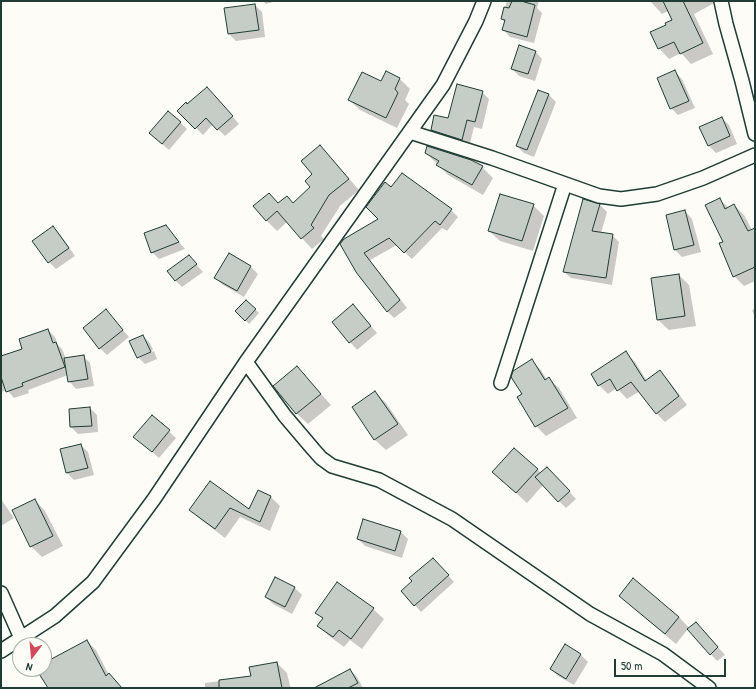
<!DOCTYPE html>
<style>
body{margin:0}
#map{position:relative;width:756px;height:689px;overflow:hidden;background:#fdfcf7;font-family:"Patrick Hand",sans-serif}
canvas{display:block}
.frame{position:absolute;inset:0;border:2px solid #1f3d34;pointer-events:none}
.north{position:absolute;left:12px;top:637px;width:40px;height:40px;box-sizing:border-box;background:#fdfcf7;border:1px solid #a4b0a9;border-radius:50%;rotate:196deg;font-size:11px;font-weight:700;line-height:16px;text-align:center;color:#1f3d34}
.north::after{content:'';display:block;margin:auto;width:14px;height:18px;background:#d1495b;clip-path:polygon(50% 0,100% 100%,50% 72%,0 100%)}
.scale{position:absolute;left:614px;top:659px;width:112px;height:18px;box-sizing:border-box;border:2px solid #1f3d34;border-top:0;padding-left:5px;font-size:12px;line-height:14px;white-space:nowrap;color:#1f3d34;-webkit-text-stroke:3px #fdfcf7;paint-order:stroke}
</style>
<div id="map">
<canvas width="756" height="689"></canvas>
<div class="frame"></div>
<div class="north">N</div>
<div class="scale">50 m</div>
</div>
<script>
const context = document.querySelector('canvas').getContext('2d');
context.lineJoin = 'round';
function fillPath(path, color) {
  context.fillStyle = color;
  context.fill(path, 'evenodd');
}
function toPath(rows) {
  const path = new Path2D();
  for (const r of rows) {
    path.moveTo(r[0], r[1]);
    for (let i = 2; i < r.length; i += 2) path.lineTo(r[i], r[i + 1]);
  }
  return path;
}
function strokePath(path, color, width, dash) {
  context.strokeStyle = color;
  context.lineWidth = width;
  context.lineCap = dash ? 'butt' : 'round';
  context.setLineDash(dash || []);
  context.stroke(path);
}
fillPath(toPath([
 [263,1,276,1,266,4],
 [507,1,539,1,537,8,542,13,534,43,510,37,503,29,505,22,502,19],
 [650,1,718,1,694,14,713,54,691,64,681,53,669,59,659,48,668,25,673,21,668,11,662,14],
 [255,5,262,12,265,37,236,41,229,34,225,9],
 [535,51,542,59,535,81,519,76,512,69],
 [675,72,682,79,695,108,678,115,671,108],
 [400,79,410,89,405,100,409,104,397,128,360,110,349,100,381,83],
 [482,92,489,99,482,129,474,127,469,147,439,137,432,130,449,119],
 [539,92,549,95,556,102,534,157,524,153,517,146],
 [214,95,239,124,225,136,213,124,203,135,179,111,187,105],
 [722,118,729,125,737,144,716,153,709,146,701,127],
 [180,122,187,129,169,150,157,140],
 [426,153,482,167,493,178,483,195,448,175],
 [330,157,359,190,340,206,321,236,324,239,312,249,287,222,277,231,266,220,278,204,293,203,312,187],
 [391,189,451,210,458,217,447,231,442,228,412,259,397,245,370,260,407,308,394,318,387,311,341,244,380,219],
 [719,199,729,208,734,205,744,215,752,230,755,229,755,281,744,286,734,276,724,242],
 [583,200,600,205,607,212,601,233,612,235,619,242,612,285,571,278,564,272],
 [533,205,544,216,533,251,500,241,489,231],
 [685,211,692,219,701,252,682,257,675,250],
 [166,226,185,249,159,259,152,252],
 [53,227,60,234,75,256,56,269,49,262,33,241],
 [229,254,251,267,258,274,244,297,223,285,216,278],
 [189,256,203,272,182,287,175,280],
 [679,275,689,285,696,326,669,330,658,320],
 [246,301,259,313,249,324,236,311],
 [755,309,755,317,752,310],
 [106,310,129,337,107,355,100,348],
 [360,313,377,333,357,350,333,322],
 [48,330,55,337,58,345,62,349,66,359,83,356,90,363,94,386,76,389,69,381,68,375,28,390,29,393,14,398,7,390,1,392,1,357,24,350],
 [143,336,150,343,153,350,139,356,139,358,154,351,157,359,145,364,138,357],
 [626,353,635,362,647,381,660,372,669,381,687,405,665,422,656,413,640,391,627,399,617,388,608,394,599,385],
 [531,360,541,370,547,380,549,379,559,388,577,418,546,436,536,426,523,394],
 [297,367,331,405,308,424,297,414,275,386],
 [375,392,386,403,408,435,386,450,375,440,353,407],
 [90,408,97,415,98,432,78,434,71,427,70,410],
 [152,416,176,438,159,458,142,443],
 [81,445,88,452,94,475,74,480,67,473,61,450],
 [537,469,541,473,554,475,576,499,566,508,543,485,527,503,493,472],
 [210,482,250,511,271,497,280,506,270,531,240,517,225,538,200,519,190,510],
 [1,499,14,518,1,526],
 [35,500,45,511,63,546,42,557,31,546],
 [401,532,408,539,402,558,365,546,358,539],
 [439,565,454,582,421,612,402,591],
 [275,578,295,588,302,595,292,614,273,604,266,597],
 [620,596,679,617,690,629,703,630,725,655,717,661,688,629,676,644,631,606],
 [373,609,384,619,362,649,350,640,344,647,329,636,319,626,323,619,316,613],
 [87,641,96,650,109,675,122,688,49,688,38,669,44,669,44,651,52,659],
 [565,646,581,655,588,662,574,685,558,676,551,669],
 [277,663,287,673,290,686,292,688,205,688,205,683,252,677],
 [350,670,357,677,363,688,318,688]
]), '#0003');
const building = toPath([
 [512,1,521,1,535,5,527,37,502,30,505,20,501,19,504,7,509,8,512,1],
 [663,1,683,1,703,43,680,54,674,42,658,49,650,32,666,25,665,23,672,20,663,1],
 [255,4,259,30,228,34,224,8,255,4],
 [519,45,536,51,528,74,511,69,519,45],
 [675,70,689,101,670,109,657,78,675,70],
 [386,71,400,78,395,89,398,93,386,118,348,100,362,72,381,81,386,71],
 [457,84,483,91,475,122,467,120,462,140,431,130,434,115,448,118,457,84],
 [207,87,233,116,217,130,206,118,195,129,177,111,186,102,187,104,207,87],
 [538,90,549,94,527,150,516,146,538,90],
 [168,111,181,122,162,144,149,133,168,111],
 [722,117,730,136,708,146,699,127,722,117],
 [320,145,349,179,329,195,311,225,314,228,301,239,277,211,266,221,253,206,269,193,278,203,287,196,293,203,310,187,305,181,312,174,301,161,320,145],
 [427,146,471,160,483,166,472,185,436,165,439,161,425,153,427,146],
 [402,173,452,209,440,225,435,221,404,253,389,238,364,253,400,300,387,312,356,272,340,244,344,239,378,219,366,207,385,182,391,187,402,173],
 [500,194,534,204,522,241,488,231,500,194],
 [720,198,725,209,734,204,748,231,755,228,755,267,733,277,719,243,723,242,705,205,720,198],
 [583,199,600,204,592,231,613,234,606,278,563,272,583,199],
 [685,210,694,245,674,250,666,215,685,210],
 [166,225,179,242,151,253,144,233,166,225],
 [53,226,69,248,48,263,32,241,53,226],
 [229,253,251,266,237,291,214,278,229,253],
 [189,255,197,264,175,281,167,271,189,255],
 [679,274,685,316,657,320,651,278,679,274],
 [246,300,256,309,245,321,235,311,246,300],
 [353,304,371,326,349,343,332,322,353,304],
 [106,309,123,330,99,349,83,328,106,309],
 [48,329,53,343,56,342,65,367,22,383,23,386,6,392,1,377,1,356,22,349,19,339,48,329],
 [143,335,151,352,137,358,129,341,143,335],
 [626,351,645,381,660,370,679,396,656,414,631,382,617,391,610,379,598,386,591,374,626,351],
 [84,355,88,379,68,382,64,358,84,355],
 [532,359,545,380,549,377,568,408,535,427,517,397,522,394,511,377,513,371,532,359],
 [297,366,321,394,296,414,273,386,297,366],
 [375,391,398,424,374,440,352,407,375,391],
 [90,407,92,426,70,427,69,409,90,407],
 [152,415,170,430,152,452,133,437,152,415],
 [81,444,88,468,66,473,60,449,81,444],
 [514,448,538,469,516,493,492,472,514,448],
 [547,467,570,491,558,502,535,477,547,467],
 [210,481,249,509,258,490,271,496,260,522,230,508,215,529,189,510,210,481],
 [35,499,53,536,30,547,12,510,35,499],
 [363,519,401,531,395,551,357,539,363,519],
 [433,558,449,575,414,606,401,591,412,581,409,578,433,558],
 [275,577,295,587,285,607,265,597,275,577],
 [633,578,679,617,665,634,619,596,633,578],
 [337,582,374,608,351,639,339,630,333,637,317,626,323,618,315,613,337,582],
 [696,622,718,647,710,655,687,629,696,622],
 [87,640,106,676,109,673,122,688,48,688,36,669,44,669,44,663,87,640],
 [565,644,581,654,566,679,550,669,565,644],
 [277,662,282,688,219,688,219,680,251,676,249,667,277,662],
 [350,669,358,683,348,688,314,688,350,669]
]);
fillPath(building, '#c6cdc7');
strokePath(building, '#1f3d34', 1);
const street = toPath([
 [721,1,726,24,742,81,755,134],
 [410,132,492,158,599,196,621,199,657,194,703,178,755,155],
 [246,362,285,416,313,449,321,458,332,466,379,480,452,519,590,614,663,654,709,688],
 [501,383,565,184],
 [1,593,21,638],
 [1,651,55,616,93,582,154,499,246,362,443,85,476,21,484,1]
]);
strokePath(street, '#1f3d34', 16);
strokePath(street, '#fdfcf7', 13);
</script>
